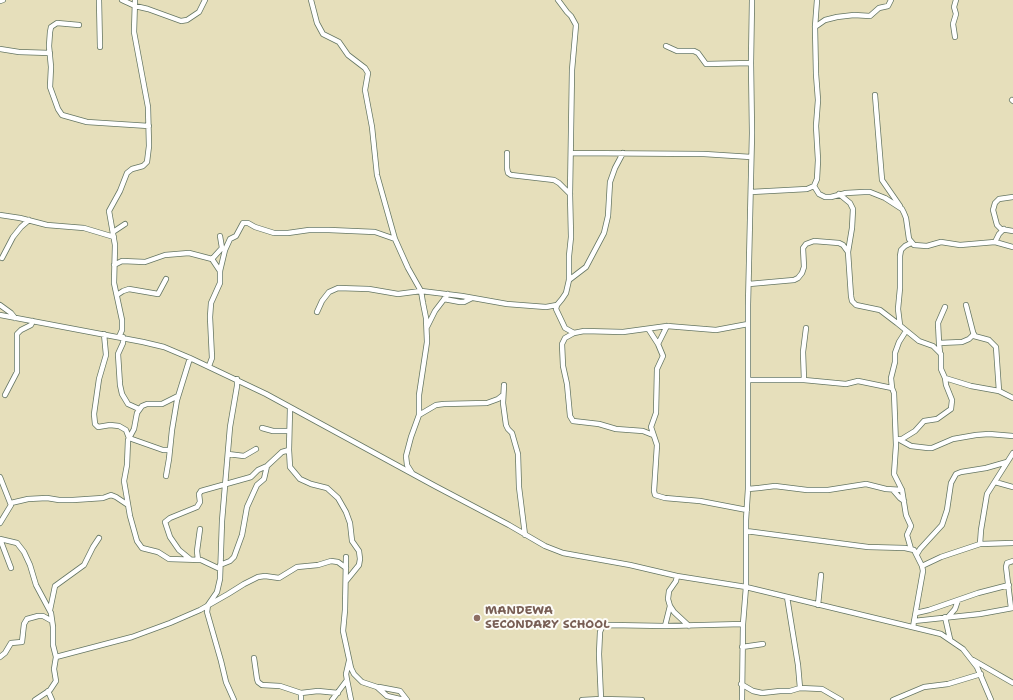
<!DOCTYPE html>
<style>
body{margin:0}
canvas{display:block;background:#e6dfbb}
</style>
<canvas width="1013" height="700"></canvas>
<script>
const context = document.querySelector('canvas').getContext('2d');
context.lineJoin = 'round';
function toPath(rows) {
  const path = new Path2D();
  for (const r of rows) {
    path.moveTo(r[0], r[1]);
    for (let i = 2; i < r.length; i += 2) path.lineTo(r[i], r[i + 1]);
  }
  return path;
}
function strokePath(path, color, width, dash) {
  context.strokeStyle = color;
  context.lineWidth = width;
  context.lineCap = dash ? 'butt' : 'round';
  context.setLineDash(dash || []);
  context.stroke(path);
}
function write(font, color, halo, rows, align = 'center') {
  context.font = font + ' "Shantell Sans",sans-serif';
  context.lineWidth = 4;
  context.setLineDash([]);
  context.textBaseline = 'middle';
  context.strokeStyle = halo;
  context.fillStyle = color;
  for (const [text, x, y, turn = 0] of rows) {
    context.save();
    context.translate(x, y);
    context.rotate((+turn || 0) * Math.PI / 180);
    context.textAlign = isNaN(turn) ? turn : align;
    if (halo) context.strokeText(text, 0, 0);
    context.fillText(text, 0, 0);
    context.restore();
  }
}
const minor = toPath([
 [99,0,100,47],
 [122,0,135,6,148,9,181,21,187,20,199,12,205,0],
 [311,0,317,23,323,34,339,42,348,55,365,68,368,73,365,90,372,127,377,175,395,239,408,268,421,291,423,303,426,318,427,342,419,395,419,415,411,437,406,456,407,465,412,473],
 [0,1,3,0],
 [79,25,57,23,51,27,50,32,49,46,51,67,50,87,58,109,62,115,87,122,149,126],
 [815,27,825,20,837,17,854,15,870,16,879,8,888,6,891,0],
 [955,37,953,24,956,14,954,7,956,0],
 [666,46,677,51,694,51,698,53,706,64,751,63],
 [0,49,19,52,50,53],
 [875,95,882,180,900,206],
 [1012,100,1013,101],
 [507,153,507,168,508,173,511,175,554,180,559,183,570,194],
 [571,153,704,154,751,157],
 [814,186,819,194,825,197,831,197,846,193,864,192,870,192,885,198,902,209,904,213,906,218,909,239,914,245,927,246,941,242,960,245,995,242,1013,247],
 [751,192,807,189,814,186,817,179,818,160,816,126,818,100,816,74,815,27,817,0],
 [839,194,850,203,853,209,852,228,848,252],
 [1013,197,999,199,995,203,993,210,997,225,1001,229,1013,231],
 [0,215,20,218,47,225,84,228,114,237],
 [113,232,125,224],
 [995,242,999,234,1004,229],
 [2,258,13,237,21,227,29,220],
 [212,259,222,248,220,236],
 [114,265,122,261,145,262,165,255,189,253,212,259,220,271],
 [569,280,586,267,604,233,608,216,610,182,615,168,623,153],
 [749,284,794,280,798,278,802,273,804,267,803,248,806,244,814,241,839,243,843,245,848,252,851,296,852,301,856,305,880,310,897,323,919,341,933,346,941,354,941,369,945,378,971,386,999,391,1013,398],
 [117,295,123,291,129,289,158,294,166,279],
 [444,299,460,302,464,302,472,298],
 [0,305,11,313,15,318],
 [557,305,556,309,565,328,574,333],
 [966,305,974,336,989,340,996,347,999,391],
 [317,312,322,301,329,292,338,288,369,289,398,294,421,291,462,296,507,304,546,307,557,305,562,299,566,293,569,280,569,256,571,237,570,194,572,70,576,25,571,16,567,12,558,0],
 [0,315,143,342,164,347,190,358,266,394,435,486,509,525,545,546,563,553,630,565,677,576,746,587,941,634,963,649,977,667,991,700],
 [900,325,898,309,900,288,900,256,901,250,905,246,911,243],
 [427,327,435,311,448,294],
 [649,330,658,344,663,356,657,369,656,413,651,427,657,445,654,491,655,495,665,498,700,501,747,510],
 [104,334,106,355,99,379,94,414,95,424,98,427,110,425,119,426,126,430,129,438,163,450,170,450],
 [119,337,122,330,122,320,114,283,115,245,109,211,120,191,127,173,132,169,143,166,147,162,149,146,148,107,134,32,135,0],
 [123,337,123,343,118,354,120,385,122,394,128,404,139,409],
 [939,343,938,323,945,307],
 [658,344,667,326],
 [940,353,939,343,962,342,969,339,974,334],
 [209,366,212,358,210,317,211,303,220,283,220,271,225,250,230,239,236,236,243,223,248,223,255,227,274,233,288,233,309,230,329,230,375,232,395,239],
 [748,380,804,380,846,384,858,381,892,388,894,393,896,445,894,474,902,490,906,515,911,526,907,535,911,549],
 [804,380,803,352,806,328],
 [504,385,503,403,506,425,508,429,512,433,518,454,519,487,525,535],
 [892,388,891,378,895,362,895,353,899,342,906,331],
 [5,395,17,372,17,334,21,330,31,325,33,321],
 [178,396,162,404,147,404,142,406,137,413,134,429,128,440,127,465,124,481,130,516,137,541,142,548,158,552,169,559,201,560,220,569],
 [290,408,289,450,290,467,300,479,311,484,327,488,338,498,346,512,350,523,352,541,359,551,360,559,359,565,346,581],
 [419,415,436,405,444,404,487,403,498,399,503,395],
 [262,428,273,431,289,431],
 [653,435,643,431,616,429,599,424,573,421,570,416,567,384,563,366,562,344,565,338,574,333,584,331,623,332,667,326,716,330,748,324],
 [899,439,902,439,915,431,924,421,937,419,951,409,952,400,946,385,945,378],
 [900,440,911,446,928,448,932,448,953,439,976,435,989,434,1013,436],
 [228,454,244,456,256,449],
 [166,476,169,459,172,430,177,400,190,358],
 [0,477,11,505,0,523],
 [995,482,1013,487],
 [748,489,759,488,775,486,807,490,828,490,866,484,886,489,902,490],
 [893,490,900,498,904,501],
 [11,503,28,499,47,498,59,500,73,500,103,498,111,495,116,497,128,505],
 [746,531,868,547,905,548,914,550,922,566,923,571,913,627],
 [0,539,17,543,24,552,30,565,36,585,51,613,53,627,53,645,56,657,54,669,56,681,50,690,35,700],
 [0,539,11,568],
 [980,544,981,530,987,494,1013,453],
 [917,554,920,549,942,525,947,510,951,483,956,474,961,472,986,468,1007,462],
 [346,557,345,610,343,631,351,668,354,674,362,682,377,687,387,696,404,700],
 [190,559,179,550,170,537,165,522,170,518,197,507,200,502,199,494,201,491,251,477,258,470,267,466,282,452,289,450],
 [198,560,197,551,200,529],
 [220,565,230,561,234,557,242,535,247,507,257,485,264,479,267,466],
 [922,566,941,557,980,544,1013,543],
 [677,576,676,581,669,591,668,599,670,606,674,612,689,626],
 [787,597,798,665,800,688],
 [818,605,821,575],
 [1011,608,1006,567,1007,563,1013,561],
 [50,610,55,586,84,565,93,547,99,538],
 [916,613,929,610,978,593,1009,585],
 [945,617,950,639],
 [948,617,955,609,958,600],
 [914,621,980,614,1013,608],
 [665,626,670,606],
 [742,647,763,644],
 [0,657,5,653,11,643,22,642,24,624,27,619,38,616,43,616,52,621],
 [56,657,132,637,170,623,200,610,228,594,244,584,258,577,265,576,279,578,297,567,318,565,331,561,338,562,346,568],
 [254,658,257,679,258,682,262,685,280,686,301,693,318,691,338,693],
 [973,660,1013,683],
 [347,680,351,700],
 [741,684,753,691,762,693,780,691,790,691,800,688,822,689,841,700],
 [379,687,400,691,407,700],
 [48,691,52,700],
 [601,699,599,654,600,632,602,627,610,625,665,626,743,624],
 [234,700,226,682,221,661,207,612,208,605,217,592,220,579,222,521,230,427,237,386,237,379],
 [301,700,301,693],
 [332,700,347,680,346,674,349,661],
 [582,700,601,699,642,700],
 [742,700,743,624,746,587,746,520,748,489,748,305,752,133,751,63,752,0],
 [893,700,924,687,948,684,981,674]
]);
strokePath(minor, '#657663', 6);
strokePath(minor, '#fff', 4.5);
for (const [x, y, r, color] of [
 [477,618,4,"#8d6e63"]
]) {
  const dot = new Path2D();
  dot.arc(x, y, r, 0, 2 * Math.PI);
  context.fillStyle = color;
  context.fill(dot);
  strokePath(dot, '#fdfcf7', 1.5);
}
write('bold 12px', '#785e54', '#fdfcf7', [
 ["MANDEWA",485,611],
 ["SECONDARY SCHOOL",485,625]
], 'left');
</script>
